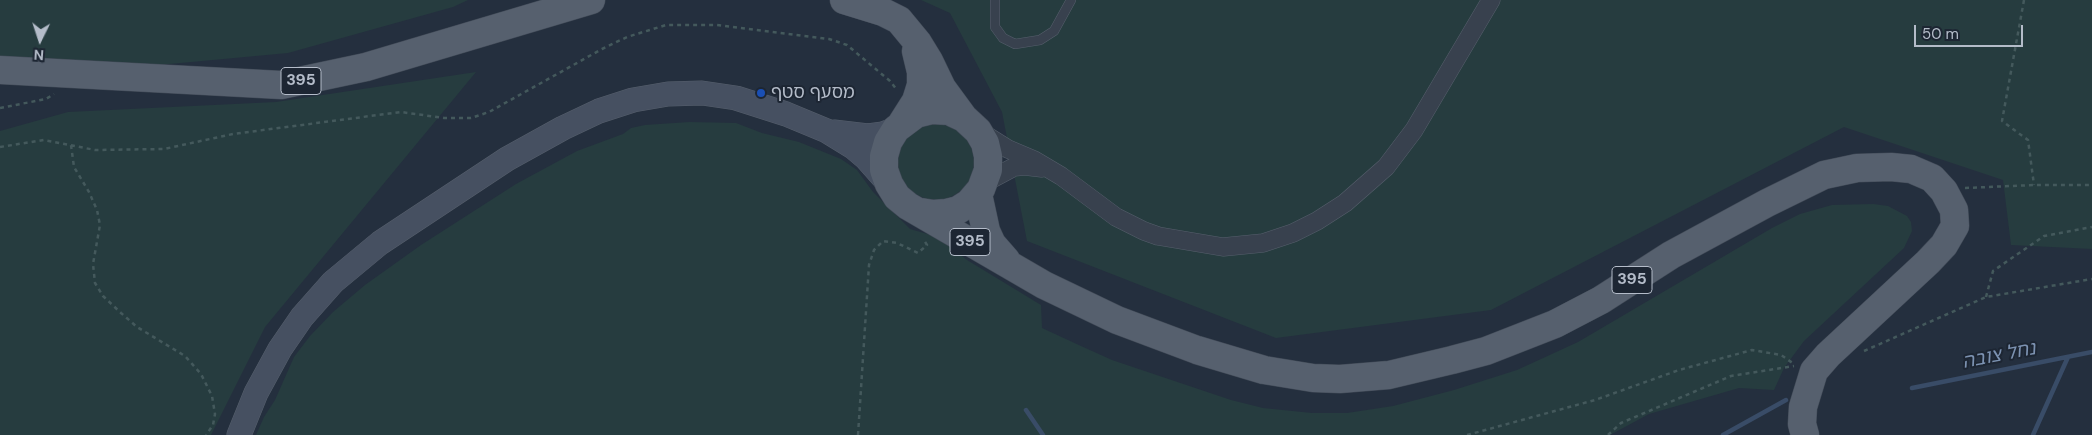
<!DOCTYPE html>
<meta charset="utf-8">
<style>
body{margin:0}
#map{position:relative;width:2092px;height:435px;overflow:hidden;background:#242f3e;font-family:"DM Sans",sans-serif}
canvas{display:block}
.north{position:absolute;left:15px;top:15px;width:50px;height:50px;-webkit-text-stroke:4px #1d2633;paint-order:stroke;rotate:184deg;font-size:14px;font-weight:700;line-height:20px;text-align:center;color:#b4bcc9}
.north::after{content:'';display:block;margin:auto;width:18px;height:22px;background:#b4bcc9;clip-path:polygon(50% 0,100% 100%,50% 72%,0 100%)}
.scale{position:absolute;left:1914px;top:25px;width:109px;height:22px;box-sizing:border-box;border:2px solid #b4bcc9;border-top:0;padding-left:6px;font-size:15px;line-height:18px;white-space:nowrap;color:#b4bcc9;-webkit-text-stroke:4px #1d2633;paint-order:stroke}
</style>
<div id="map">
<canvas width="2092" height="435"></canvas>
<div class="north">N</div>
<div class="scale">50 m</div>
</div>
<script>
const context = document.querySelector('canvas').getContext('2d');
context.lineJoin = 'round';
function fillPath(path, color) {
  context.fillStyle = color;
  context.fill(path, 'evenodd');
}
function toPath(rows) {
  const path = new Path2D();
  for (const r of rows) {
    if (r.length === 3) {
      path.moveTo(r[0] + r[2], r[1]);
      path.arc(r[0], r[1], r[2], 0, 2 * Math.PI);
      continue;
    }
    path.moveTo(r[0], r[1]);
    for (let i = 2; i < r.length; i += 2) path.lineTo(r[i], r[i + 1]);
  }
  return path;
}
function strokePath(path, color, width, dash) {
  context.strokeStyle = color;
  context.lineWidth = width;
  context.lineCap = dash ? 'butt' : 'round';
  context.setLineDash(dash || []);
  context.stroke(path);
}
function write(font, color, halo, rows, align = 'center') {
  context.font = font + ' "DM Sans","Noto Sans Hebrew",sans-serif';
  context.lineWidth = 4;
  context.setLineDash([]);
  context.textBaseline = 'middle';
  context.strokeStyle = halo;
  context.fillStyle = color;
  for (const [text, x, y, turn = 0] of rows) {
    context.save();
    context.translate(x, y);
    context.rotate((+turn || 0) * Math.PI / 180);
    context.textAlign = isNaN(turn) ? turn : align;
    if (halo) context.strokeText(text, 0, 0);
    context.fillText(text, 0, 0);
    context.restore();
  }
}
fillPath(toPath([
 [0,0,468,0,453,7,288,53,148,66,0,61],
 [921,0,2092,0,2092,249,2011,245,2003,180,1844,127,1491,310,1276,338,1027,241,1002,112,950,13],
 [476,72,265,327,211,435,0,435,0,131,68,112,276,102],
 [690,122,736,123,762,133,799,142,841,159,857,170,873,192,910,229,931,235,945,243,967,260,1041,305,1042,328,1081,346,1112,360,1231,400,1263,408,1312,413,1347,413,1393,406,1454,390,1517,370,1578,342,1772,228,1800,214,1832,205,1873,204,1888,206,1907,216,1911,222,1912,231,1904,248,1804,341,1784,368,1774,390,1739,388,1649,414,1610,435,256,435,264,417,275,400,294,357,310,336,333,312,365,285,421,245,516,184,577,151,623,134,631,128,645,125],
 [936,162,38]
]), '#263c3f');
strokePath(toPath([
 [1912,388,2092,352],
 [1026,410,1043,435],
 [1723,435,1786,400],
 [2033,435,2068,357]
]), '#394c67', 4.5);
const lane = toPath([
 [995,0,995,27,1003,38,1015,44,1040,40,1054,31,1071,0]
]);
const street = toPath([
 [981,132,1008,149,1034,160,1061,176,1116,217,1144,231,1158,236,1223,247,1263,243,1293,233,1317,221,1345,203,1386,167,1414,130,1491,0],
 [984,183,1014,167,1025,166,1042,168]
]);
const secondary = toPath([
 [834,132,868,136,883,134,896,129],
 [239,435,256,393,280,349,302,317,333,282,380,243,507,159,563,128,599,111,633,100,668,94,702,93,736,98,786,114,827,131,853,147,866,158,889,184]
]);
const primary = toPath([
 [844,0,883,12,899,20,918,43,929,61,942,88,964,118],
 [0,70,281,85,366,67,591,0],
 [902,123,916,101,921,85,921,72,916,51],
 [978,194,986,231,992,244,1006,260],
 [921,212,933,214,946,213,958,210,969,203,981,189,988,170,988,156,985,143,978,131,964,118,949,111,932,110,916,114,896,129,888,142,884,156,884,170,889,184,897,197,908,206,1044,285,1117,320,1197,350,1264,370,1313,378,1340,379,1389,375,1452,360,1486,351,1555,324,1601,300,1671,255,1767,203,1824,175,1857,168,1891,167,1911,169,1932,178,1944,191,1954,210,1955,226,1944,245,1928,262,1828,355,1814,371,1803,407,1802,424,1805,435]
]);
strokePath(lane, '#565f6c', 10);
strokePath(street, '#565f6c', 19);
strokePath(secondary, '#565f6c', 25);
strokePath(primary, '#414a57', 29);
strokePath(toPath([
 [2024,0,2002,121,2028,140,2034,185],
 [0,108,46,99,54,94],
 [71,145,74,167,89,192,97,210,100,225,93,264,95,283,103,296,121,313,137,327,185,356,201,374,212,396,215,414,213,425,206,435],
 [0,147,44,140,95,150,164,149,233,134,401,112,444,118,471,118,489,112,602,49,627,37,666,25,717,25,829,39,847,45,890,81,897,90],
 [1965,188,2034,185,2092,185],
 [1986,297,1993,271,2044,236,2092,227],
 [1864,351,1986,297,2092,279],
 [858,435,869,265,874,250,883,241,897,243,918,253,927,245,924,240],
 [1467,435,1595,400,1679,370,1752,350,1781,355,1794,364],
 [1608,435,1621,423,1731,376,1794,366]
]), '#44595c', 2.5, [4, 4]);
strokePath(lane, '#38414e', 9);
strokePath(street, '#38414e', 18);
strokePath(secondary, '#465061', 24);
strokePath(primary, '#56606e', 28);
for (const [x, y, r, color] of [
 [761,93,5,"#1a4fb4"]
]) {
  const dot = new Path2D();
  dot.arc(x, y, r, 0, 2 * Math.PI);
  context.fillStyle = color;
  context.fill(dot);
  strokePath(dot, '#1d2633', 2);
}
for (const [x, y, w] of [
 [301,81,40],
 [970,242,40],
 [1632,280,40]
]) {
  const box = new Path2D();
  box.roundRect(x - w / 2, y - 13.5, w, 27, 4);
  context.fillStyle = '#1d2633';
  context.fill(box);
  strokePath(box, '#b4bcc9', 1);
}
write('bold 16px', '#b4bcc9', null, [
 ["395",301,81],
 ["395",970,242],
 ["395",1632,280]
]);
write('18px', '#b4bcc9', '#1d2633', [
 ["מסעף סטף",771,93]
], 'left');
write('italic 19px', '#7c92b1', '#1d2633', [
 ["נחל צובה",1999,356,-11]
]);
</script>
